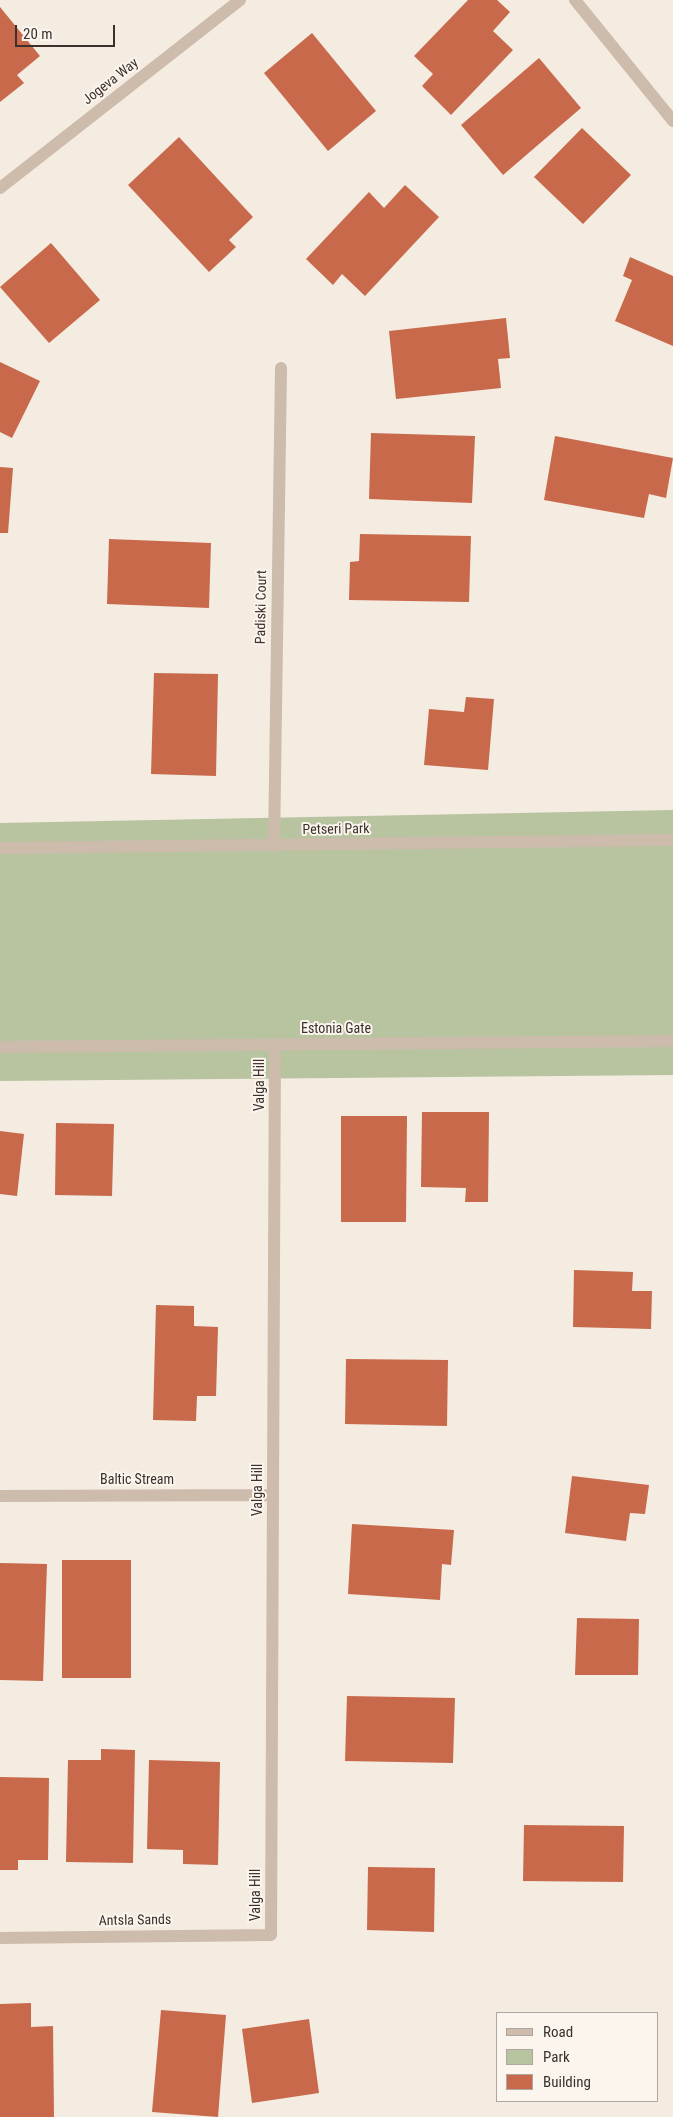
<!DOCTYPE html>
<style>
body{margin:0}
#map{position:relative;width:673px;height:2117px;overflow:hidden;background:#f4ebe1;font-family:"Roboto Condensed",sans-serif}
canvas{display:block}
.legend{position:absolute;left:496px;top:2012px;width:162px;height:90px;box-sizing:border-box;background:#fbf5ee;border:1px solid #aea6a0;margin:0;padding:6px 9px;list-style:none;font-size:15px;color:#3b302b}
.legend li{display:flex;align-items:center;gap:10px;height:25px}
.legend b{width:25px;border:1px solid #aea6a0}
.scale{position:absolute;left:15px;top:25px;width:100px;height:22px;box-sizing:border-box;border:2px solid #3b302b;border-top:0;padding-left:6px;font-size:15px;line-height:18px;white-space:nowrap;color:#3b302b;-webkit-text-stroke:4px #fbf5ee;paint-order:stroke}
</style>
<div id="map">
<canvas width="673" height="2117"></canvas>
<ul class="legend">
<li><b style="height:6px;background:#cdbbac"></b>Road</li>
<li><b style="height:14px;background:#b8c4a0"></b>Park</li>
<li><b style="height:14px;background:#c8694b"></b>Building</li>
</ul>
<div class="scale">20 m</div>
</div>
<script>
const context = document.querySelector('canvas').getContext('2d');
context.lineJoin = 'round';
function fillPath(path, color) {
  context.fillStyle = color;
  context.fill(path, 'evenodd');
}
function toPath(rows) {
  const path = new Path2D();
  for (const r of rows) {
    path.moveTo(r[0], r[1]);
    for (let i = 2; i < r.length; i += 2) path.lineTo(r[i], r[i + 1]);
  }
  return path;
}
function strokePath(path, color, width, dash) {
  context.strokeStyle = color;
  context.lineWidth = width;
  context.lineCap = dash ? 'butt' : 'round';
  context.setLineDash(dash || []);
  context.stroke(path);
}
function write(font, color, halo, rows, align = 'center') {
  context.font = font + ' "Roboto Condensed",sans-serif';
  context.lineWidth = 4;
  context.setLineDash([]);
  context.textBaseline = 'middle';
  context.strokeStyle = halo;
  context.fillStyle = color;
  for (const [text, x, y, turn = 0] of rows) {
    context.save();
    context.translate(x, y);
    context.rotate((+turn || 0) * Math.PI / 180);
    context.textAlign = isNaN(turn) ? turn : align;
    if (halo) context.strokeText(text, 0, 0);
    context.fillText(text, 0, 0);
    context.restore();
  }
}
fillPath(toPath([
 [673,810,673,1075,0,1081,0,823]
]), '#b8c4a0');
fillPath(toPath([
 [468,0,497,0,510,12,493,31,513,50,451,115,422,86,433,74,414,56],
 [0,7,40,56,17,75,24,83,0,102],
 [312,33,376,111,328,151,264,73],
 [539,58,581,108,503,175,461,125],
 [582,128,631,175,583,224,534,177],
 [179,137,253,217,229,240,236,247,209,272,128,185],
 [405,185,439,217,365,296,342,274,333,285,306,259,369,192,384,208],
 [51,243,100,300,49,343,0,287],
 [630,257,673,276,673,346,615,321,632,280,623,276],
 [506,318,510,358,498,359,501,388,396,399,389,331],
 [0,362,40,381,12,438,0,432],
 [371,433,475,436,472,503,369,499],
 [555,436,673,458,666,498,649,494,644,518,544,500],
 [0,467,13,468,8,533,0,533],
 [360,534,471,536,469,602,349,600,350,562,359,561],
 [109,539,211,543,209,608,107,604],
 [154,673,218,674,216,776,151,774],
 [466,697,494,699,488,770,424,765,429,709,464,712],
 [422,1112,489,1112,488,1202,465,1202,466,1188,421,1187],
 [341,1116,407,1116,406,1222,341,1222],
 [56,1123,114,1124,112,1196,55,1195],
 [0,1131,24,1134,17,1196,0,1194],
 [574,1270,633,1272,632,1291,652,1291,651,1329,573,1327],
 [156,1305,194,1306,194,1326,218,1327,216,1396,197,1396,196,1421,153,1420],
 [346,1359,448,1360,447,1426,345,1424],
 [572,1476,649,1485,645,1514,630,1513,626,1541,565,1533],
 [352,1524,454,1530,451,1565,442,1564,440,1600,348,1594],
 [62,1560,131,1560,131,1678,62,1678],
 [0,1563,47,1564,43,1681,0,1680],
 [577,1618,639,1619,638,1675,575,1675],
 [347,1696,455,1698,453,1763,345,1761],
 [101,1749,135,1750,133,1863,66,1862,68,1760,101,1760],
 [149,1760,220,1762,218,1865,183,1864,183,1850,147,1849],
 [0,1777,49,1778,48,1860,18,1860,18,1870,0,1870],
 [524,1825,624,1826,623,1882,523,1881],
 [368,1867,435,1868,434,1932,367,1930],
 [31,2003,31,2027,53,2026,54,2117,0,2117,0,2004],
 [161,2010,226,2015,218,2117,152,2112],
 [309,2019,319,2093,252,2103,242,2029]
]), '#c8694b');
strokePath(toPath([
 [575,0,673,121],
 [0,188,240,0],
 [274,846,281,368],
 [0,848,673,840],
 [0,1047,673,1041],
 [0,1496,273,1495],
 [0,1938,271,1935,275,1045]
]), '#cdbbac', 12);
write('14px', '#3b302b', '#fbf5ee', [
 ["Jogeva Way",111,82,-38],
 ["Padiski Court",262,607,-89],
 ["Petseri Park",336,830,-1],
 ["Estonia Gate",336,1029],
 ["Valga Hill",260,1085,-90],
 ["Baltic Stream",137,1480],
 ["Valga Hill",258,1490,-90],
 ["Valga Hill",256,1895,-90],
 ["Antsla Sands",135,1921,-1]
]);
</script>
